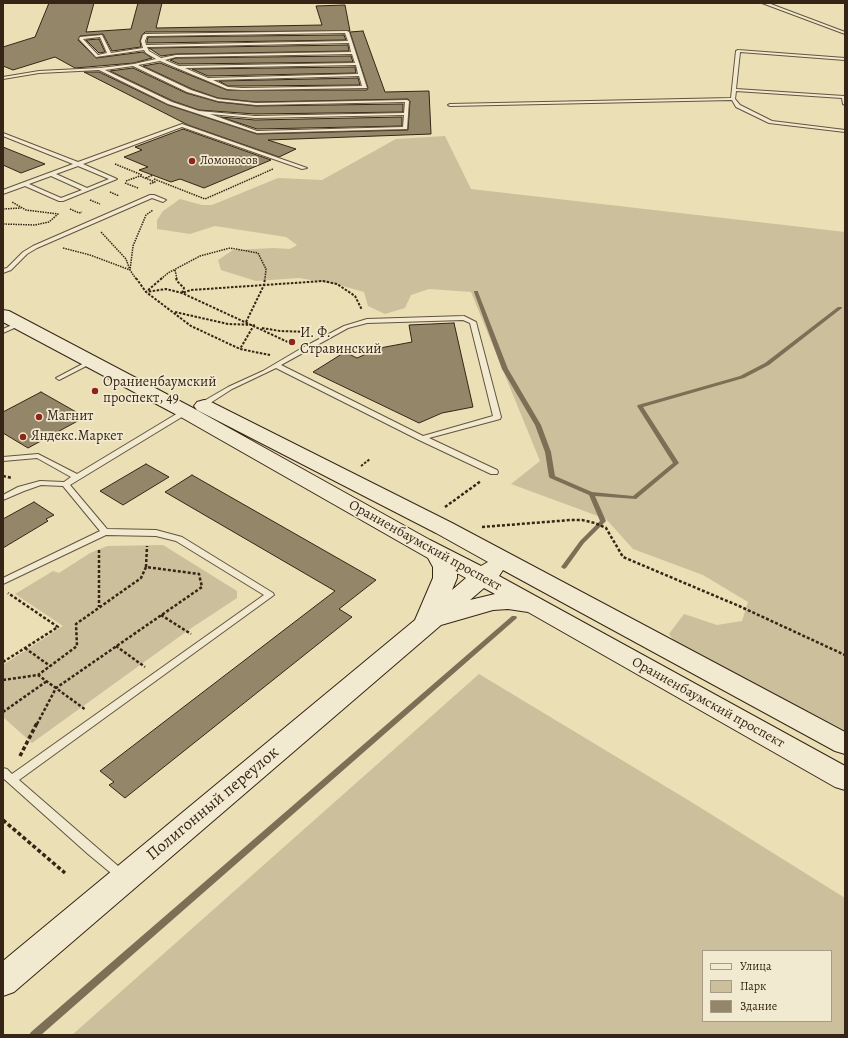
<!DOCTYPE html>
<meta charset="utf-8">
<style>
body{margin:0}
#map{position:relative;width:848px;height:1038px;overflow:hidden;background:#ebdfb6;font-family:Alegreya,serif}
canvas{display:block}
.frame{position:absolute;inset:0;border:4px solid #362516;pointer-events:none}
.legend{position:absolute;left:702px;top:950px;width:130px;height:72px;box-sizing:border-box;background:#f2ead0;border:1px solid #a79b86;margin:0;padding:5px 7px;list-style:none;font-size:12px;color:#362516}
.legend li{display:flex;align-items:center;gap:8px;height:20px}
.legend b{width:20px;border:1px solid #a79b86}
</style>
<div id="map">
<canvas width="848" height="1038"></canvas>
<div class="frame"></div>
<ul class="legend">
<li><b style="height:5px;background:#f2ead0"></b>Улица</li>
<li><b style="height:11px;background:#ccbf9b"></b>Парк</li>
<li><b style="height:11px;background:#948669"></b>Здание</li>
</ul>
</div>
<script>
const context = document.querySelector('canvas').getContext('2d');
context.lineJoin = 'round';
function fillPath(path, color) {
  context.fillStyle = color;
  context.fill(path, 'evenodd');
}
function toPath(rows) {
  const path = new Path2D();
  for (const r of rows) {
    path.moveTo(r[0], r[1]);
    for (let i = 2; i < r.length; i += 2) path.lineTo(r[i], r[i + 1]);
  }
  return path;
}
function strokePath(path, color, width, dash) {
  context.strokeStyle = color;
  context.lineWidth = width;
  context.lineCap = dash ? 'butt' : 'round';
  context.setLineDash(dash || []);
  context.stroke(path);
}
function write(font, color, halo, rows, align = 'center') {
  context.font = font + ' Alegreya,serif';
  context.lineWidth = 3.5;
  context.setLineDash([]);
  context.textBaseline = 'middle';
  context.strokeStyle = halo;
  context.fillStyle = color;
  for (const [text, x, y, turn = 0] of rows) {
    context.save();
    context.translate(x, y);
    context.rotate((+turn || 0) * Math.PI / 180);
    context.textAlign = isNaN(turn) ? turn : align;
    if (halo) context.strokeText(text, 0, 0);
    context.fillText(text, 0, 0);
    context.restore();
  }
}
fillPath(toPath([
 [445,136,471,189,845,232,845,730,678,646,669,634,684,614,717,625,742,621,748,602,703,575,633,549,606,519,511,484,540,461,471,292,429,289,411,295,405,308,385,314,368,306,364,292,339,285,299,278,256,281,221,270,218,260,233,250,274,248,290,249,297,245,286,237,215,226,190,234,157,229,157,220,163,211,180,199,202,205,212,205,278,178,322,180,396,139],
 [163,545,237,591,237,598,190,629,32,743,3,717,3,665,63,626,15,594,53,571,59,573,90,553,107,546],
 [479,674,693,803,845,898,845,1035,72,1035],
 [703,951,831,951,831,1021,703,1021]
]), '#ccbf9b');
fillPath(toPath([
 [474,291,478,291,478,292,508,369,541,425,551,452,555,476,592,492,633,496,673,463,637,406,638,405,740,376,765,363,838,307,842,307,842,308,769,365,744,378,643,407,679,463,636,499,595,496,606,521,584,543,566,568,564,569,561,567,580,541,600,521,589,495,550,478,549,477,545,452,535,425,502,369,474,292,474,291],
 [512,616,516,616,517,618,41,1035,29,1035,31,1032,512,616]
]), '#7d6f56');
const building = toPath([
 [49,3,94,3,86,32,131,29,138,3,162,3,156,28,322,25,316,6,345,5,350,31,145,32,142,35,140,41,141,47,112,51,103,34,80,36,78,40,96,58,143,52,152,58,134,63,75,68,55,57,13,70,3,66,3,47,35,37,49,3],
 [363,31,385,92,429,91,431,134,268,140,296,149,279,157,188,125,84,72,99,72,168,105,257,134,408,130,410,101,408,99,256,102,218,98,192,89,143,66,160,63,227,90,367,90,368,88,350,32,363,31],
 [344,35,346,40,147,43,147,41,148,37,344,35],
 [99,39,105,52,99,53,86,40,99,39],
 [348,45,349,51,176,54,161,56,149,48,348,45],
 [351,56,353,62,179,64,170,60,176,58,351,56],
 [355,67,356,73,208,76,192,69,355,67],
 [133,68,186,93,218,102,256,106,403,104,403,112,255,114,199,110,173,101,110,71,133,68],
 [358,78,360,85,242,86,228,86,219,81,358,78],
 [221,117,255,120,402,117,402,126,257,129,221,117],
 [183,129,271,160,204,188,180,179,171,182,139,170,148,167,124,157,142,150,135,147,183,129],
 [3,147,45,164,21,173,3,165,3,147],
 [454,323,473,407,442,413,419,423,313,372,345,352,357,358,380,348,412,342,409,325,454,323],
 [41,392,85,417,28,448,3,433,3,412,41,392],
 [146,464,169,477,123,505,100,491,146,464],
 [192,475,376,580,339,609,352,617,125,798,109,785,114,782,100,771,335,591,165,492,192,475],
 [34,502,54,515,46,519,48,521,3,548,3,519,34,502]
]);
fillPath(building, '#948669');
strokePath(building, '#362516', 1);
const lane = toPath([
 [762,3,768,3,845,32,845,34,762,3],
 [347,31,349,32,367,88,242,90,227,89,160,61,138,65,191,90,218,99,256,103,407,100,409,101,407,129,257,133,168,104,99,70,39,73,3,79,3,77,39,71,100,68,134,64,156,59,146,53,144,50,96,57,79,39,80,37,102,35,111,53,143,48,141,41,143,35,145,34,347,31],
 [345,33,348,41,146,45,145,41,147,36,345,33],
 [100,37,107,53,98,55,83,39,100,37],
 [349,43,351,52,176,55,161,58,149,51,147,47,349,43],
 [352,54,355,63,179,66,165,60,176,57,352,54],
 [356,65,358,74,208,78,185,68,356,65],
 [133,66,187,92,218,101,256,105,405,102,404,113,255,116,199,111,172,102,105,70,133,66],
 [359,76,362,86,242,88,228,87,213,80,359,76],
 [210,114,255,118,404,115,403,127,257,131,210,114],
 [738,50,845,58,845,60,740,52,736,89,844,96,845,105,843,104,842,98,736,91,735,99,740,105,772,121,845,130,845,132,769,123,736,107,732,100,450,106,448,105,450,104,731,98,736,51,738,50],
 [182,124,307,168,302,169,182,127,83,164,117,179,63,201,59,201,25,186,3,194,3,190,73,164,3,136,3,133,78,162,182,124],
 [78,166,109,179,87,188,56,174,78,166],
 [51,176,82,190,61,198,29,184,51,176],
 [150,195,154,195,166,200,163,202,152,198,37,248,27,254,11,270,3,273,3,269,7,268,23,252,33,246,150,195],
 [464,316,476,322,501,417,500,419,429,438,497,470,498,472,497,474,491,474,419,440,276,368,232,389,204,407,201,407,197,405,228,387,263,371,302,348,344,326,367,319,464,316],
 [463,320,470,323,493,416,423,436,281,365,348,328,367,323,463,320],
 [19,322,22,324,21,325,3,333,3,329,19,322],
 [90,360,93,362,92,363,61,379,59,380,56,378,90,360],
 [183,410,189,410,190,412,70,485,107,529,156,530,182,537,273,593,274,595,19,780,125,872,126,875,125,878,121,880,117,878,88,854,3,778,3,768,7,769,12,774,264,595,176,541,156,536,106,535,3,584,3,578,100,531,63,486,41,485,24,491,3,500,3,495,18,487,40,481,64,482,71,477,37,458,3,461,3,457,38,454,77,474,183,410]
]);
const secondary = toPath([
 [3,310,9,311,193,408,430,540,481,566,488,562,436,533,197,410,194,406,197,402,204,400,211,402,452,523,845,732,845,754,835,751,503,570,499,576,845,766,845,790,835,787,528,612,508,609,493,610,441,625,14,992,3,996,3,961,415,620,433,578,433,567,428,558,179,416,3,322,3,310],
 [457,573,466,578,452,590,457,578,457,573],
 [484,588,495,594,470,600,484,588]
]);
strokePath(lane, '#63543e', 2);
strokePath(secondary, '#362516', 2);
strokePath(toPath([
 [115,164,142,175],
 [146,178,153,175],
 [154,179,205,199,273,169],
 [126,181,140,176,155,182,149,184],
 [125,183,138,188],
 [110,192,119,196],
 [90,200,100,204],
 [3,209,21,208],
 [70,209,79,213,82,212],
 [3,224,35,225,49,222,58,214,26,210,12,202],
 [63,248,90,255,130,270,126,259,101,232],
 [175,270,177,279],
 [136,279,130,270,133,246,146,215,153,210],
 [161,279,168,273,200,256,230,248,258,253,266,269,265,279]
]), '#362516', 1.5, [1.5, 1]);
strokePath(toPath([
 [136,278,146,292,166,289,182,293,290,343],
 [162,278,146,292,191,326,240,349,270,355],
 [176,278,177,281,184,288,182,293,191,290,323,281,337,284,355,296,362,310],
 [175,312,228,324,254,325,240,349],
 [246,322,264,285,265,278],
 [262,328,280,331,309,332],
 [361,466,370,459]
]), '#362516', 2, [2.5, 1.5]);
strokePath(toPath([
 [3,476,12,478],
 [445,507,481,481],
 [482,527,571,520,582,520,595,523,606,528,623,557,739,606,845,655],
 [99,550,99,607],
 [146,567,147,546],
 [161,615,191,634],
 [116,646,145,667],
 [25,648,50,666],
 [3,662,58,627,8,593],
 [3,680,38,675,86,710],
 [3,712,47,681],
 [37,724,56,688,202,587,199,574,146,567,141,578,76,624,77,646,38,675]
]), '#362516', 2.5, [3, 2]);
strokePath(toPath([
 [20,756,37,723],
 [3,820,65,873]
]), '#362516', 3.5, [4, 2.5]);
fillPath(lane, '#f2ead0');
fillPath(secondary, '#f2ead0');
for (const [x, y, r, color] of [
 [192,161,4,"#8f2418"],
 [292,342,4,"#8f2418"],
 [95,391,4,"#8f2418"],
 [39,417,4,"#8f2418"],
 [23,437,4,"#8f2418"]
]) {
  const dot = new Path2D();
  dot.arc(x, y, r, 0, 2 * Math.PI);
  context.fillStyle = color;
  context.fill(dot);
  strokePath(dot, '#f2ead0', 1.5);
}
write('12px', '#362516', '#f2ead0', [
 ["Ломоносов",200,161]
], 'left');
write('14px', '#362516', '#f2ead0', [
 ["И. Ф.",300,334],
 ["Стравинский",300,350],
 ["Ораниенбаумский",103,383],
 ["проспект, 49",103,399],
 ["Магнит",47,417],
 ["Яндекс.Маркет",31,437]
], 'left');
write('14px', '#362516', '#f2ead0', [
 ["Ораниенбаумский проспект",425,546,29],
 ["Ораниенбаумский проспект",708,703,29]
]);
write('17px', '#362516', '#f2ead0', [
 ["Полигонный переулок",213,804,-40]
]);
</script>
